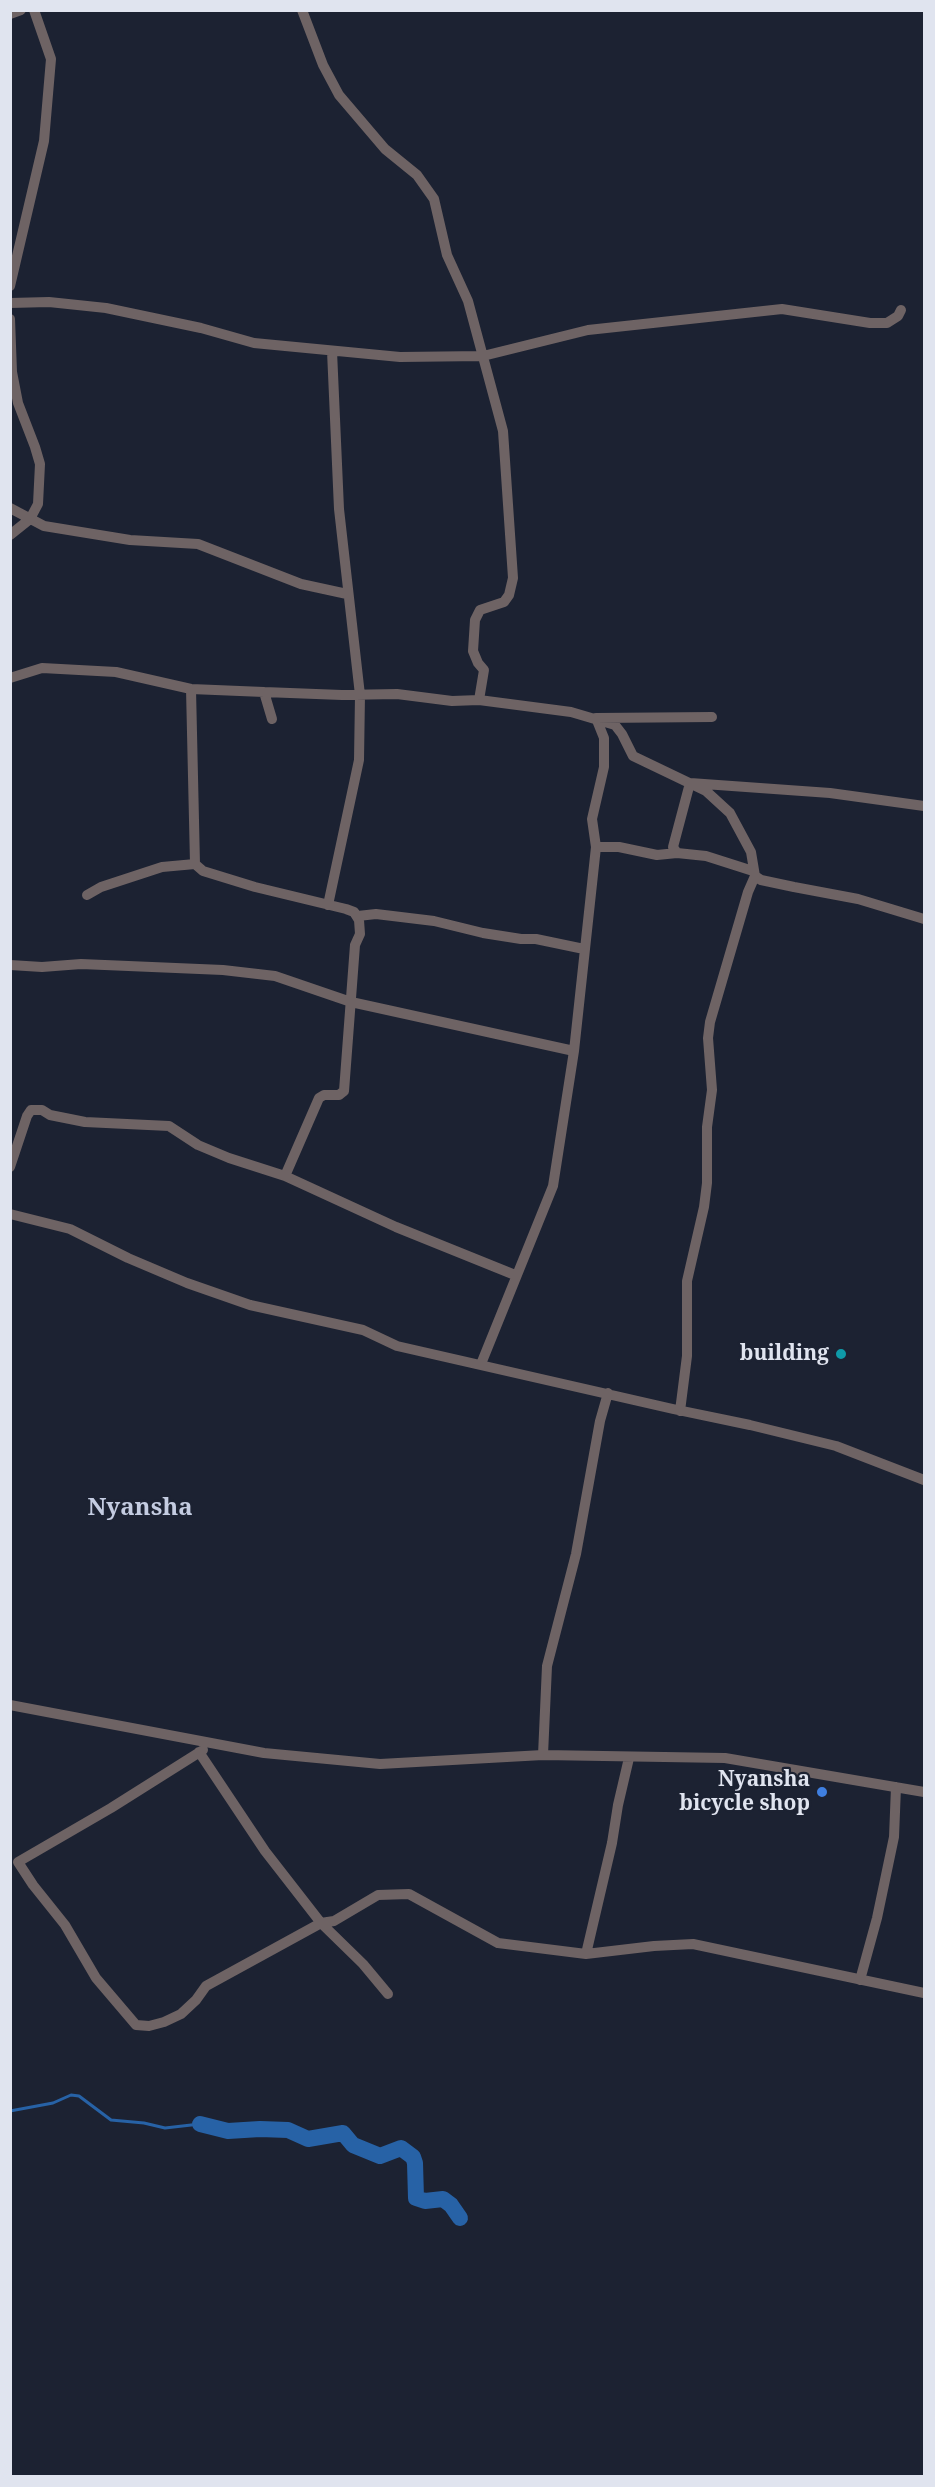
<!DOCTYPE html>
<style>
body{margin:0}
#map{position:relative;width:935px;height:2487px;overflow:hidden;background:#1c2232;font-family:"Noto Serif",serif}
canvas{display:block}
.frame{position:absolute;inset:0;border:12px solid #e0e4ef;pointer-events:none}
</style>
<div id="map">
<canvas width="935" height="2487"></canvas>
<div class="frame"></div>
</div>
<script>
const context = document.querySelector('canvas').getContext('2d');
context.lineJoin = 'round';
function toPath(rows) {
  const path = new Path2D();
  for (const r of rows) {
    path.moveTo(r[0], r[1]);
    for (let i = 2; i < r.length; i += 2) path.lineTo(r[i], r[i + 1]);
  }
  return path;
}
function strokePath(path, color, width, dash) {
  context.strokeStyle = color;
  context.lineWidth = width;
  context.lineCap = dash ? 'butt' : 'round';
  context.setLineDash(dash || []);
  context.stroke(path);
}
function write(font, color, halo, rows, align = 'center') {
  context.font = font + ' "Noto Serif",serif';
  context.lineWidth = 4.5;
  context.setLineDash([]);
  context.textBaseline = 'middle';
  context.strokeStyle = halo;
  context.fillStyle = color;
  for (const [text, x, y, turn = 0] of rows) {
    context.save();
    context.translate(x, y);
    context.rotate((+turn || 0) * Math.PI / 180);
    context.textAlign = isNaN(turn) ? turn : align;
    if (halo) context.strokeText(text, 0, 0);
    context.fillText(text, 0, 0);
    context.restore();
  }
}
strokePath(toPath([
 [10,2111,53,2103,71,2095,79,2096,111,2120,144,2123,165,2128,200,2124]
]), '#2762a6', 3);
strokePath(toPath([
 [200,2124,228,2131,260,2129,288,2130,308,2139,343,2133,353,2145,380,2156,401,2148,413,2157,415,2163,416,2198,425,2201,443,2199,451,2205,460,2218]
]), '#2762a6', 16);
strokePath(toPath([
 [302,10,323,65,339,95,385,149,417,175,434,199,447,255,468,301,503,431,513,578,509,595,504,602,480,610,475,620,473,651,478,663,484,670,479,700,571,712,615,725,622,734,633,756,706,791,730,813,751,852,755,876,761,880,794,887,858,899,924,919],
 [10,14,21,10],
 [10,286,44,141,51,59,34,10],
 [10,303,49,302,106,308,201,328,254,343,400,357,483,356,588,330,782,309,870,323,887,323,898,316,901,310],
 [10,319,12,372,18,403,35,447,40,464,38,504,30,519,10,535],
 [10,508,44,526,130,540,198,544,301,584,347,594],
 [10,678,42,668,116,672,191,689,264,692],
 [191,689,195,864,203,871,255,887,346,909,354,912,359,920,360,934,355,945,344,1091,339,1095,324,1095,319,1098,285,1176],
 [272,719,264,692,342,695,397,694,452,701,479,700],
 [596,847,619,847,657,855,677,853],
 [753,871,706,856,677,853,673,847,690,783,830,793,924,806],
 [87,895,101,887,162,867,195,864],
 [328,905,359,760,360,695,339,509,332,351],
 [358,916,376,914,434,921,483,933,521,939,536,939,584,949],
 [10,965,42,967,81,964,223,970,275,976,351,1002,574,1051],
 [10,1167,27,1116,31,1110,42,1110,50,1115,85,1122,169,1126,198,1145,229,1158,285,1176,396,1227,515,1275],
 [10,1214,70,1229,128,1258,187,1283,250,1305,363,1330,397,1346,673,1409,750,1425,836,1446,924,1480],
 [481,1364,553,1186,574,1051,596,847,592,819,604,767,604,738,596,718,712,717],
 [680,1411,687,1356,687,1281,704,1207,707,1183,707,1127,712,1090,708,1038,710,1022,748,892,755,876],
 [10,1705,264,1753,380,1764,543,1755,725,1758,924,1792],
 [203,1750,111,1808,18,1862,33,1885,65,1925,96,1978,136,2025,149,2026,164,2022,181,2014,196,2000,206,1986,321,1923,363,1964,388,1994],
 [199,1752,265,1851,321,1923,334,1921,378,1895,409,1894,498,1943,586,1954,654,1946,693,1944,924,1993],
 [543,1755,547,1666,576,1554,600,1421,608,1393],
 [586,1954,612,1843,618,1805,629,1758],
 [860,1980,877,1918,894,1837,896,1787]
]), '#6e6364', 10);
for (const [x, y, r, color] of [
 [841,1354,6,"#0f9aa8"],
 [822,1792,6,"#3f7fe0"]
]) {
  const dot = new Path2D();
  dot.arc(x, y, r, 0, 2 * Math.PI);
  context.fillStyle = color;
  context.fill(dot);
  strokePath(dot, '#1c2232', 2);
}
write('bold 21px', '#e0e4ef', '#1c2232', [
 ["building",829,1354],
 ["Nyansha",810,1780],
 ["bicycle shop",810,1804]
], 'right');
write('bold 24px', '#c4cce1', '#1c2232', [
 ["Nyansha",140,1508]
]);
</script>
